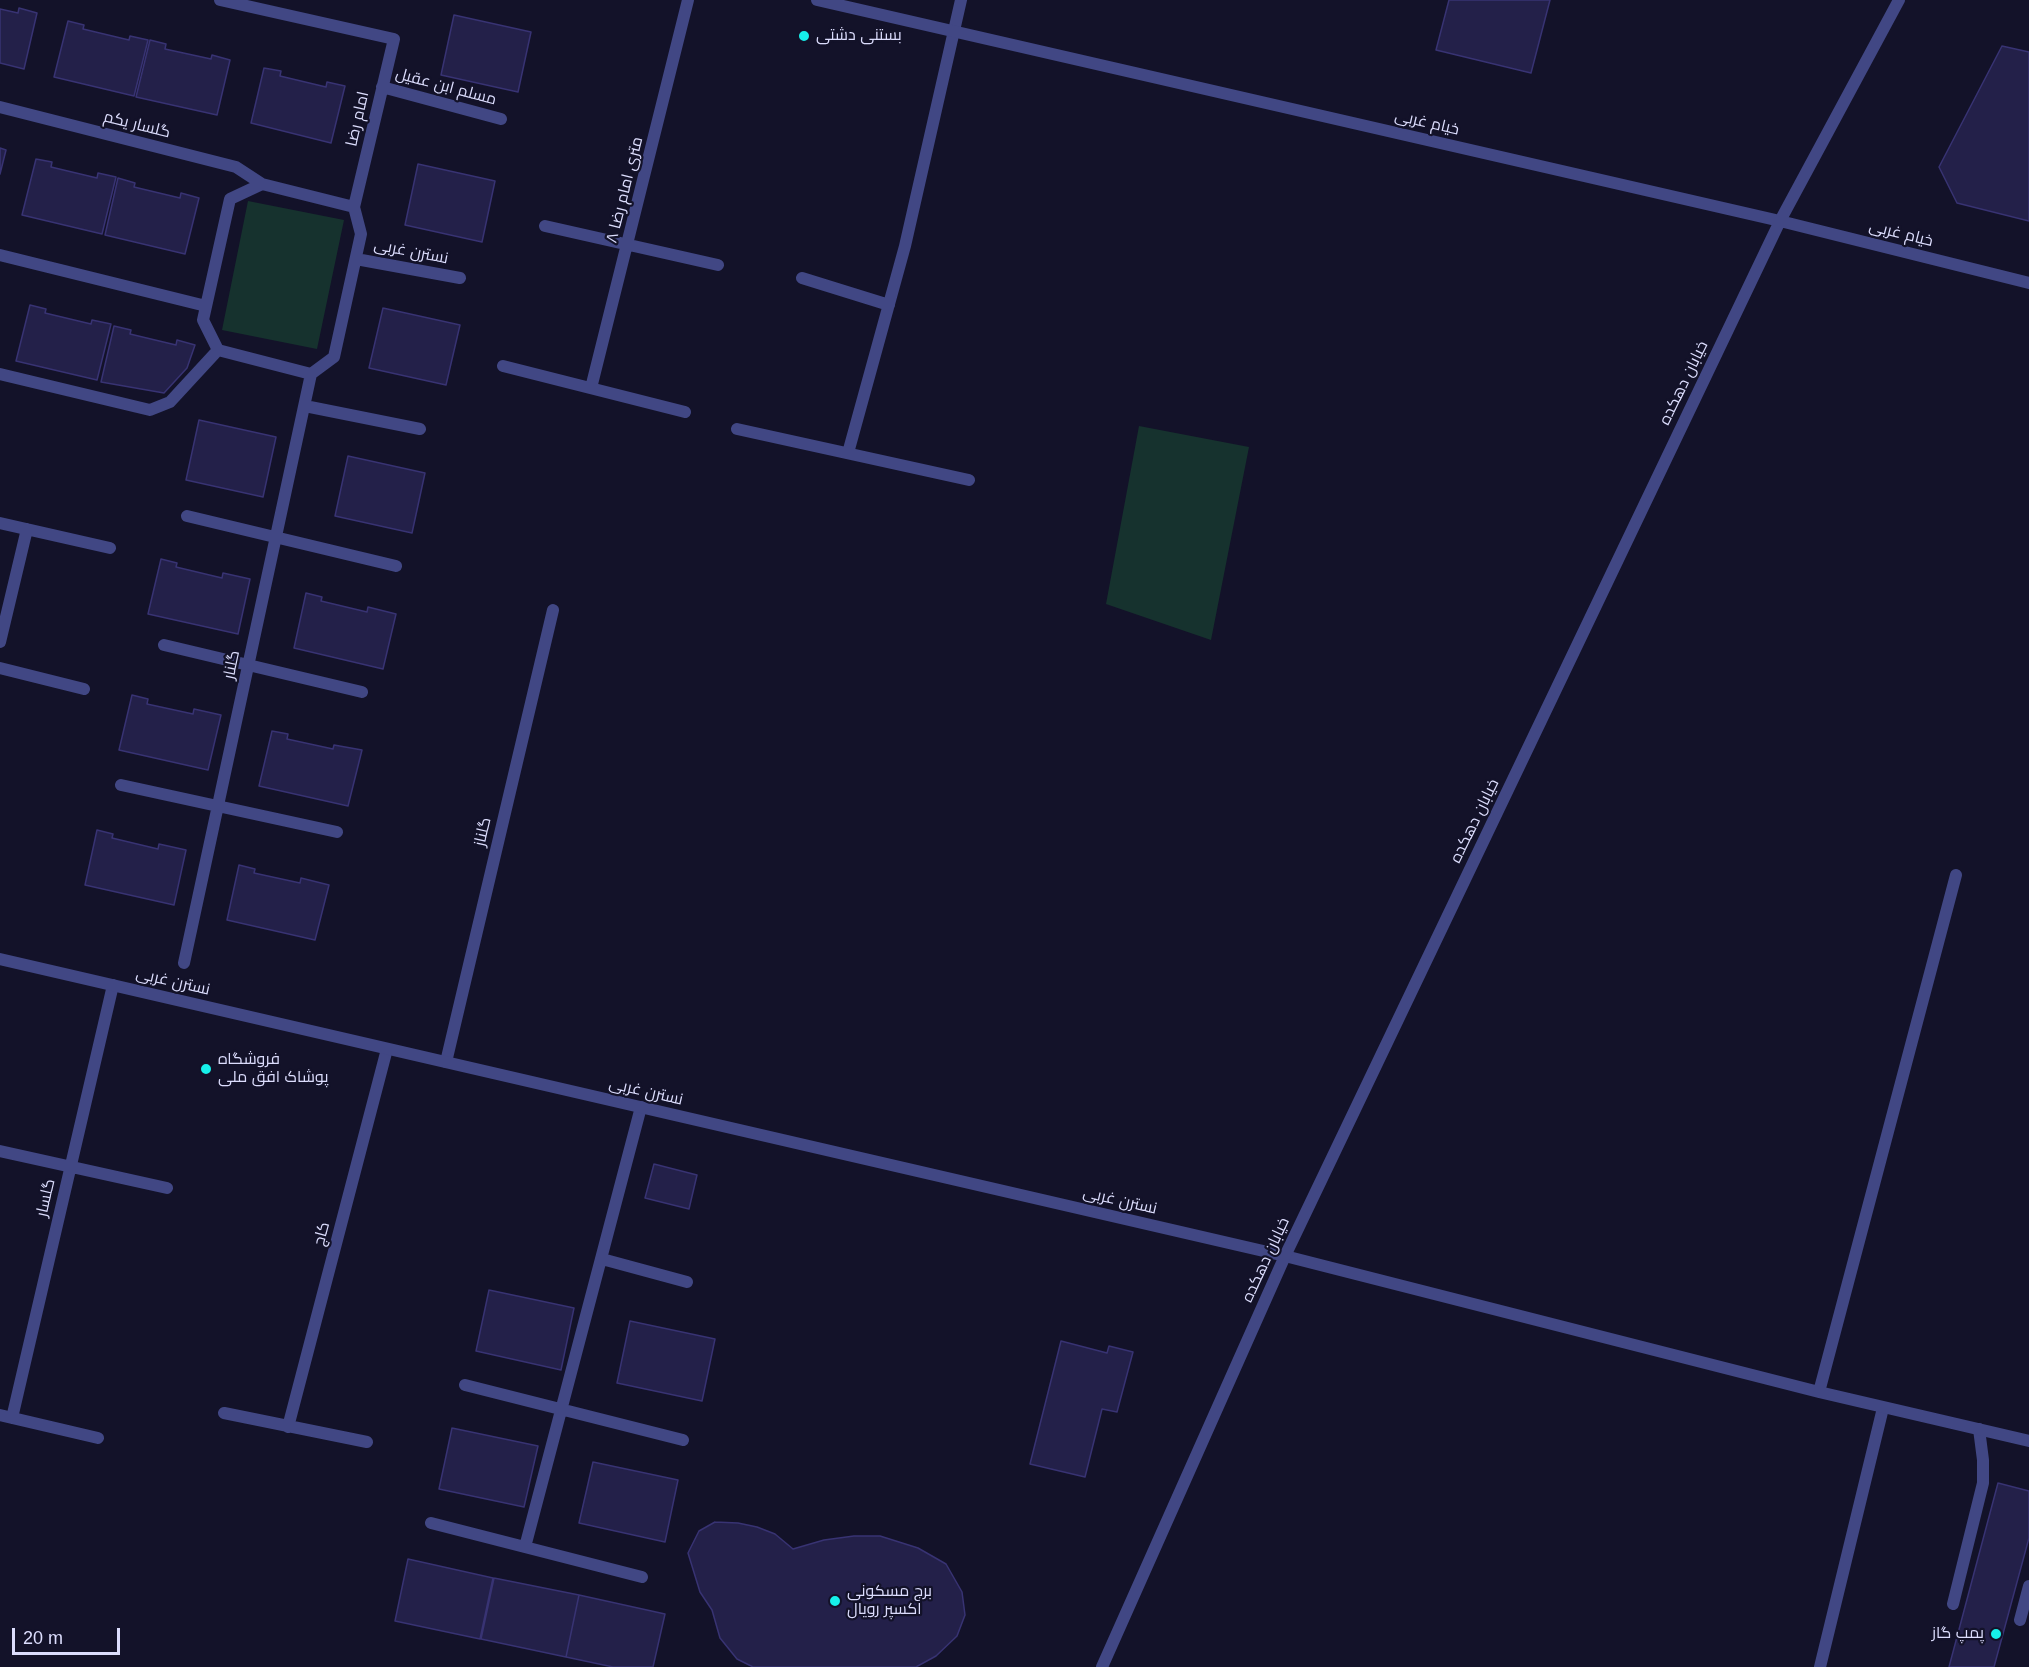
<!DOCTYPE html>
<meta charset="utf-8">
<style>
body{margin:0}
#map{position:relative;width:2029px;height:1667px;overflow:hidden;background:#131229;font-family:Helvetica,sans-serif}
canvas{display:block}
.scale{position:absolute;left:12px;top:1628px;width:108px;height:27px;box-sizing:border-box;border:3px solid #dcddfd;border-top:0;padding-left:8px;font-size:18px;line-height:21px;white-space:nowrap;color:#dcddfd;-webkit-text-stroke:4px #131229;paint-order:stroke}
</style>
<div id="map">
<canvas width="2029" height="1667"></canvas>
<div class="scale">20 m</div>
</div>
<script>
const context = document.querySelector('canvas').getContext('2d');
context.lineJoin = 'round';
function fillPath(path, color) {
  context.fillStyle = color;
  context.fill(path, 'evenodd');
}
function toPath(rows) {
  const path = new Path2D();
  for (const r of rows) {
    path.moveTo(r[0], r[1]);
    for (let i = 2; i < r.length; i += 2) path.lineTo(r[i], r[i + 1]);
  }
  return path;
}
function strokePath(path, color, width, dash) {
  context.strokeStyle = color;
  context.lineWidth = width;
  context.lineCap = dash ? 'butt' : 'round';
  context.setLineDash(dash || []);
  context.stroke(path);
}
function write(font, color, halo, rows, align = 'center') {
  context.font = font + ' Helvetica,Cairo,sans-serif';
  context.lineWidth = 4.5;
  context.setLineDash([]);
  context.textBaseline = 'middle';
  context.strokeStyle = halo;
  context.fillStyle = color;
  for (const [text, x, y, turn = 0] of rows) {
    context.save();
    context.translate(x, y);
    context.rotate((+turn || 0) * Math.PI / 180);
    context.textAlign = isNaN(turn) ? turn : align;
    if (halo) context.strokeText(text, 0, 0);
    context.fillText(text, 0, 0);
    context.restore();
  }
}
fillPath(toPath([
 [248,201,344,220,317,349,222,330],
 [1139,426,1249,447,1211,640,1106,604]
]), '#16322e');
const building = toPath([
 [1449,0,1550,0,1531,73,1436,50,1449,0],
 [19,8,37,13,24,69,0,63,0,9,18,13,19,8],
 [454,15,531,32,518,92,441,75,454,15],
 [68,21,84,25,83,29,129,40,130,36,148,40,134,96,54,77,68,21],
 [150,40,166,44,165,49,211,59,212,55,230,60,217,115,136,97,150,40],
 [2002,46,2029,52,2029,221,1957,203,1939,167,2002,46],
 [264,68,281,71,280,76,326,87,327,82,345,86,331,143,251,123,264,68],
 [0,148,6,150,0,174,0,148],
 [36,159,52,162,51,167,97,178,98,173,116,177,102,234,22,215,36,159],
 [418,164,495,181,482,242,405,225,418,164],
 [118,178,135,183,134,187,180,198,181,193,199,198,185,254,105,235,118,178],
 [30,305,46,309,45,313,91,324,92,320,111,324,97,380,16,361,30,305],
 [383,308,460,325,446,385,369,368,383,308],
 [114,326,131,330,130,334,176,345,177,340,195,345,187,368,164,393,101,382,114,326],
 [199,420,276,437,263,497,186,480,199,420],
 [348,456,425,473,412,533,335,516,348,456],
 [161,559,177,563,176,567,222,578,223,573,250,579,238,634,148,614,161,559],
 [306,593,322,597,321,601,367,612,368,607,396,614,383,669,294,648,306,593],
 [132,695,148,699,147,704,193,714,194,709,221,715,208,770,119,750,132,695],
 [272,731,288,734,287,739,333,749,334,745,362,750,348,806,259,786,272,731],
 [97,830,113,834,112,838,158,849,159,844,186,850,174,905,85,885,97,830],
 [239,865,255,869,254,873,300,883,301,878,329,885,315,940,227,920,239,865],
 [654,1164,697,1175,689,1209,645,1198,654,1164],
 [489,1290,574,1308,561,1370,476,1351,489,1290],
 [630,1321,715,1339,702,1401,617,1383,630,1321],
 [1061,1341,1107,1353,1109,1346,1133,1352,1117,1412,1102,1409,1085,1477,1030,1464,1061,1341],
 [452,1428,538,1446,524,1507,439,1489,452,1428],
 [593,1462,678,1480,665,1542,579,1523,593,1462],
 [1998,1483,2029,1491,2029,1538,1994,1667,1949,1667,1998,1483],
 [715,1522,738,1523,757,1527,775,1534,793,1549,824,1540,854,1536,880,1536,918,1548,946,1564,962,1592,965,1615,957,1636,936,1656,916,1667,753,1667,737,1659,720,1638,712,1610,700,1592,688,1553,699,1531,715,1522],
 [408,1559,493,1578,480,1639,395,1621,408,1559],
 [494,1578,579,1595,566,1657,481,1639,494,1578],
 [579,1595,665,1614,653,1667,613,1667,566,1657,579,1595]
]);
fillPath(building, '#232049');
strokePath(building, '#383373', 1.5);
strokePath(toPath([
 [220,0,394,39,354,207,361,234,334,357,311,374],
 [382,87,501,119],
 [0,107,236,167,262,184,354,207],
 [262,184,230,199,203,320,218,350,311,374],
 [0,255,206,306],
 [356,259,460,278],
 [0,374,150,410,170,402,218,350],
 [305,406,420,429],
 [187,516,396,566],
 [164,645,362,692],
 [121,785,337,832],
 [184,963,311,374],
 [602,1259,687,1282],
 [465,1385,683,1440],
 [431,1523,642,1577],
 [525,1547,641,1107],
 [1953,1604,1983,1483,1983,1460,1979,1429],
 [2020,1620,2029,1586],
 [1820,1667,1883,1408]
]), '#414784', 12);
strokePath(toPath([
 [545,226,718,265],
 [802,278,889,305],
 [503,366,685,412],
 [591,388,688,0],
 [737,429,969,480],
 [848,453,905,246,961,0],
 [0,523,110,548],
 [0,642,27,529],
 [0,668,84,689],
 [446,1062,553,610],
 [0,1151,167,1188],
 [1285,1256,1819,1392,2029,1441],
 [1819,1392,1956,875],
 [224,1413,367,1442],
 [0,1415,98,1438],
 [12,1418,113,985],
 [288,1427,387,1049]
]), '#414784', 12);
strokePath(toPath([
 [817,0,1780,221,2029,283],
 [0,959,1285,1256],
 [1102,1667,1285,1256,1780,221,1899,0]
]), '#414784', 12);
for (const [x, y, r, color] of [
 [804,36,6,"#16f0ea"],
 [206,1069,6,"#16f0ea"],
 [835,1601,6,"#16f0ea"],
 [1996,1634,6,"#16f0ea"]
]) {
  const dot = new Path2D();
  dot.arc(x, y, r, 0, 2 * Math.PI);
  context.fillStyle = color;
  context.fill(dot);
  strokePath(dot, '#131229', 2);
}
write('16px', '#dcddfd', '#131229', [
 ["بستنی دشتی",816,36],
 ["فروشگاه",218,1060],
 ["پوشاک افق ملی",218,1078],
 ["برج مسکونی",847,1592],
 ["اکسپر رویال",847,1610],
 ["پمپ گاز",1984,1634,"right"]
], 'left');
write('16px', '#dcddfd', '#131229', [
 ["مسلم ابن عقیل",446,87,15],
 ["امام رضا",358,119,-77],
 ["خیام غربی",1427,123,13],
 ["گلسار یکم",137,125,14],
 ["۸ متری امام رضا",625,190,-76],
 ["خیام غربی",1901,234,14],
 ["نسترن غربی",411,252,11],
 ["خیابان دهکده",1684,383,-64],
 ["گلنار",232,665,-78],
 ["خیابان دهکده",1475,821,-64],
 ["گلناز",483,832,-77],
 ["نسترن غربی",173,982,13],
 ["نسترن غربی",646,1092,13],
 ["گلسار",46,1198,-77],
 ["نسترن غربی",1120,1201,13],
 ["کاج",322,1234,-75],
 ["خیابان دهکده",1266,1260,-65]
]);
</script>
